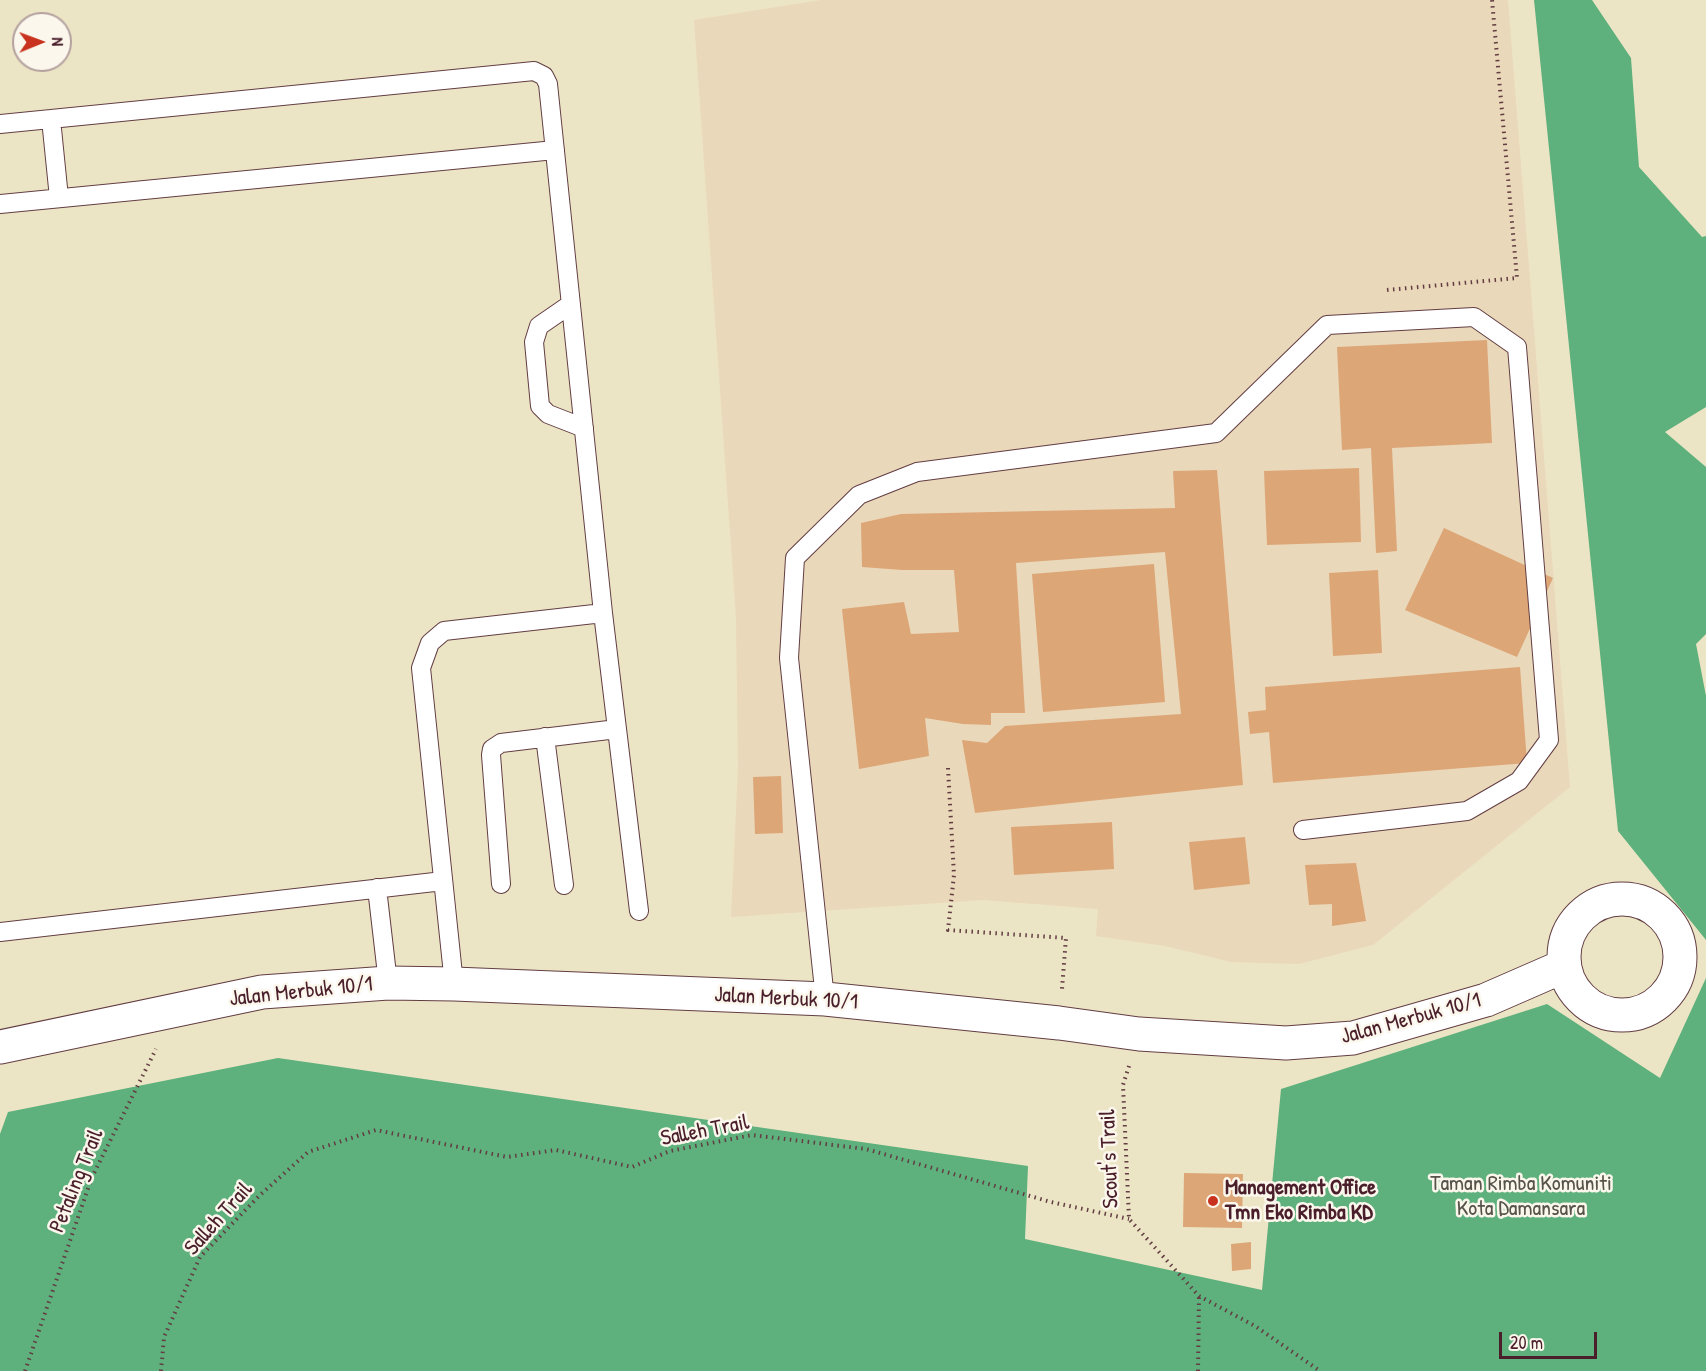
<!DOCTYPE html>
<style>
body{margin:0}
#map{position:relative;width:1706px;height:1371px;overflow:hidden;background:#ece5c5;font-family:"Patrick Hand",sans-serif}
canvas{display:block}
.north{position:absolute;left:12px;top:12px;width:60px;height:60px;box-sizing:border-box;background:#fbf7ec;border:2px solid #b4a19f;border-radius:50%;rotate:89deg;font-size:16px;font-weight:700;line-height:24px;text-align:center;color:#4a1f2b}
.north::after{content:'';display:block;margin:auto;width:21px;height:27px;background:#c8321e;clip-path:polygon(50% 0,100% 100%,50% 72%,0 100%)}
.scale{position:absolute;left:1499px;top:1332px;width:98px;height:27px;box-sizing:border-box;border:3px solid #4a1f2b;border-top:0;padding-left:8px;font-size:18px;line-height:21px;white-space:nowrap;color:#4a1f2b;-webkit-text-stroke:4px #fbf7ec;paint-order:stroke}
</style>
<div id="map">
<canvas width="1706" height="1371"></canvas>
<div class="north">N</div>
<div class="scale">20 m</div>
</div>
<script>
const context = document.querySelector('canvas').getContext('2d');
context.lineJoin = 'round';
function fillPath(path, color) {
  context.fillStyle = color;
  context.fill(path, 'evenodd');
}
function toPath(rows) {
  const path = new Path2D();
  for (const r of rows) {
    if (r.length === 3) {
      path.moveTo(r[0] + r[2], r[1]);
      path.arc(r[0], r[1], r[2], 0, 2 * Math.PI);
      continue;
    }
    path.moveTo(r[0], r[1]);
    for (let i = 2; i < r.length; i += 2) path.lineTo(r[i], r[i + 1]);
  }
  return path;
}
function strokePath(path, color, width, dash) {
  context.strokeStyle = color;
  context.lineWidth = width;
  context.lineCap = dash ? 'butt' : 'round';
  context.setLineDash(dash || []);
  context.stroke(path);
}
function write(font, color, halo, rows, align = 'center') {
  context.font = font + ' "Patrick Hand",sans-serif';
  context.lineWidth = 5;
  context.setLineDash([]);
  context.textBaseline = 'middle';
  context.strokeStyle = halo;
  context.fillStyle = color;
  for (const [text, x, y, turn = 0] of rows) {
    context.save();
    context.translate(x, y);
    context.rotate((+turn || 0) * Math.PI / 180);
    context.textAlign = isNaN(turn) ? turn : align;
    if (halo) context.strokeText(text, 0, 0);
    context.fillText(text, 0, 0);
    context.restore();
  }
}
fillPath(toPath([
 [821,0,1508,0,1570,787,1373,945,1299,964,1231,962,1165,946,1096,936,1098,909,983,900,731,917,738,768,736,618,694,20]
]), '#ead8ba');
fillPath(toPath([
 [1534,0,1592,0,1631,58,1639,167,1702,237,1706,236,1706,407,1665,432,1706,467,1706,634,1696,644,1706,696,1706,940,1618,831],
 [1706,978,1706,1371,0,1371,0,1134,8,1112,278,1058,1028,1166,1025,1239,1262,1290,1281,1089,1547,1004,1660,1078]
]), '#5eb07d');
fillPath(toPath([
 [1487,340,1492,443,1392,448,1397,551,1376,553,1371,448,1342,450,1337,347],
 [1359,468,1361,542,1267,545,1264,471],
 [1217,470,1243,785,975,813,962,740,987,743,1005,726,1181,714,1165,552,1016,563,1025,713,991,713,991,725,963,724,925,718,929,756,859,769,842,609,904,602,911,634,959,632,954,570,902,570,862,567,861,523,901,514,1175,508,1173,471],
 [1444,528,1553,578,1517,657,1405,610],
 [1154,564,1165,702,1043,712,1032,574],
 [1378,570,1382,653,1333,656,1329,573],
 [1520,667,1527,763,1273,783,1269,732,1250,734,1248,712,1266,710,1265,687],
 [781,776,783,833,755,834,753,777],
 [1112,822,1114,869,1014,875,1011,827],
 [1245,837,1250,884,1194,890,1189,842],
 [1356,863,1366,921,1332,926,1332,904,1309,905,1305,865],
 [1184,1173,1243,1174,1242,1228,1183,1227],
 [1251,1242,1251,1269,1232,1271,1231,1244]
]), '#dda677');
const lane = toPath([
 [51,119,59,198],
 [0,124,534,71,544,76,548,84,603,613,444,631,430,643,421,668,454,984],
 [0,204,555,150],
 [571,304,539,326,534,342,540,406,548,414,584,428],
 [603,613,639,911],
 [545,737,564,885],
 [501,884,491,755,492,749,501,743,617,729],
 [377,888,388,983],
 [0,932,443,881],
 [825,999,789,658,795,558,859,495,917,472,1216,433,1327,325,1474,317,1517,347,1549,740,1519,781,1467,811,1303,830]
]);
const street = toPath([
 [1622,957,58],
 [0,1047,262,992,388,983,454,984,825,999,1059,1023,1139,1034,1286,1043,1353,1038,1486,1000,1564,966]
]);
strokePath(lane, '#623d42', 20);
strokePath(street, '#623d42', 35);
strokePath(toPath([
 [1387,290,1517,278,1492,0],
 [948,768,954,875,948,930,1066,938,1062,989],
 [1129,1066,1123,1085,1129,1219,1199,1296,1255,1326,1320,1371],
 [25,1371,92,1177,156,1049],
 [161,1371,164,1337,200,1257,259,1196,308,1152,376,1130,507,1157,556,1150,632,1167,670,1151,752,1135,866,1149,1051,1202,1129,1219],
 [1198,1371,1199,1296]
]), '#623d42', 4, [1.5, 4.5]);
strokePath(lane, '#fff', 18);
strokePath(street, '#fff', 33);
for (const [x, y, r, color] of [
 [1213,1201,6,"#c8321e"]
]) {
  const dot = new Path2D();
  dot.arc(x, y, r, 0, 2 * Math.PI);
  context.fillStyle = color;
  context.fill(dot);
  strokePath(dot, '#fbf7ec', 2);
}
write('22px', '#4a1f2b', '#fbf7ec', [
 ["Jalan Merbuk 10/1",301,992,-6],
 ["Jalan Merbuk 10/1",786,999,3],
 ["Jalan Merbuk 10/1",1411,1019,-15],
 ["Salleh Trail",705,1131,-11],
 ["Scout's Trail",1110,1159,-92],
 ["Petaling Trail",77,1181,-68],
 ["Salleh Trail",219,1219,-48]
]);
write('22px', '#56534a', '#fbf7ec', [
 ["Taman Rimba Komuniti",1521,1184],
 ["Kota Damansara",1521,1209]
]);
write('bold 22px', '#4a1f2b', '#fbf7ec', [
 ["Management Office",1225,1188],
 ["Tmn Eko Rimba KD",1225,1213]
], 'left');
</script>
